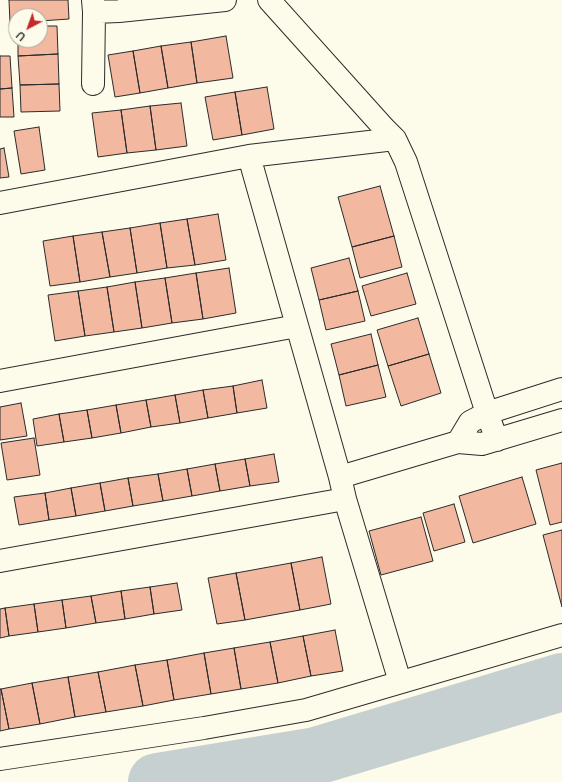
<!DOCTYPE html>
<style>
body{margin:0}
#map{position:relative;width:562px;height:782px;overflow:hidden;background:#fdfbea;font-family:Mulish,sans-serif}
canvas{display:block}
.north{position:absolute;left:8px;top:8px;width:40px;height:40px;box-sizing:border-box;background:#fdfbea;border:1px solid #a9a89e;border-radius:50%;rotate:221deg;font-size:11px;font-weight:700;line-height:16px;text-align:center;color:#2b2b2b}
.north::after{content:'';display:block;margin:auto;width:14px;height:18px;background:#c62828;clip-path:polygon(50% 0,100% 100%,50% 72%,0 100%)}
</style>
<div id="map">
<canvas width="562" height="782"></canvas>
<div class="north">U</div>
</div>
<script>
const context = document.querySelector('canvas').getContext('2d');
context.lineJoin = 'round';
function toPath(rows) {
  const path = new Path2D();
  for (const r of rows) {
    path.moveTo(r[0], r[1]);
    for (let i = 2; i < r.length; i += 2) path.lineTo(r[i], r[i + 1]);
  }
  return path;
}
function strokePath(path, color, width, dash) {
  context.strokeStyle = color;
  context.lineWidth = width;
  context.lineCap = dash ? 'butt' : 'round';
  context.setLineDash(dash || []);
  context.stroke(path);
}
function fillPath(path, color) {
  context.fillStyle = color;
  context.fill(path, 'evenodd');
}
strokePath(toPath([
 [157,782,316,756,562,682]
]), '#c7d0d0', 58);
const building = toPath([
 [9,0,68,0,69,19,40,21,40,16,16,16,16,23,10,23,9,0],
 [40,26,57,26,58,54,18,56,18,40,40,40,40,26],
 [226,36,233,78,197,83,191,42,226,36],
 [191,42,197,83,168,88,161,46,191,42],
 [161,46,168,88,140,93,133,51,161,46],
 [133,51,140,93,115,97,108,55,133,51],
 [58,54,59,84,20,85,18,56,58,54],
 [0,56,10,56,12,88,0,89,0,56],
 [59,84,60,111,21,112,20,85,59,84],
 [267,87,274,129,242,135,235,92,267,87],
 [12,88,14,117,0,117,0,89,12,88],
 [235,92,242,135,213,140,205,97,235,92],
 [181,103,187,146,156,150,150,106,181,103],
 [150,106,156,150,127,153,121,110,150,106],
 [121,110,127,153,98,157,92,113,121,110],
 [39,127,45,170,21,174,14,131,39,127],
 [4,148,9,177,0,178,0,149,4,148],
 [380,186,394,236,352,247,338,197,380,186],
 [218,214,226,260,195,265,187,219,218,214],
 [187,219,195,265,167,268,160,223,187,219],
 [160,223,167,268,137,273,130,228,160,223],
 [130,228,137,273,110,277,102,232,130,228],
 [102,232,110,277,80,282,73,236,102,232],
 [73,236,80,282,50,286,43,241,73,236],
 [394,236,402,267,360,278,352,247,394,236],
 [349,258,358,291,319,300,311,268,349,258],
 [229,268,236,313,203,319,196,273,229,268],
 [196,273,203,319,172,323,165,278,196,273],
 [407,273,416,304,371,316,362,286,407,273],
 [165,278,172,323,142,328,135,282,165,278],
 [135,282,142,328,114,332,107,287,135,282],
 [107,287,114,332,85,336,78,291,107,287],
 [78,291,85,336,55,341,48,295,78,291],
 [358,291,365,321,326,330,319,300,358,291],
 [418,318,429,354,388,366,377,330,418,318],
 [371,334,378,365,339,375,331,344,371,334],
 [429,354,441,393,401,406,388,366,429,354],
 [378,365,386,397,346,406,339,375,378,365],
 [262,380,267,408,237,413,233,386,262,380],
 [233,386,237,413,208,418,203,390,233,386],
 [203,390,208,418,180,423,175,395,203,390],
 [175,395,180,423,151,427,146,400,175,395],
 [146,400,151,427,121,433,116,405,146,400],
 [21,403,27,436,0,440,0,407,21,403],
 [116,405,121,433,92,438,87,410,116,405],
 [87,410,92,438,64,442,59,414,87,410],
 [59,414,64,442,37,446,33,419,59,414],
 [34,438,40,475,7,480,1,443,34,438],
 [274,454,279,482,250,486,245,459,274,454],
 [245,459,250,486,220,491,215,464,245,459],
 [562,463,562,522,550,525,536,470,562,463],
 [215,464,220,491,192,496,187,469,215,464],
 [187,469,192,496,163,501,158,474,187,469],
 [158,474,163,501,133,506,128,478,158,474],
 [522,477,536,524,473,543,459,496,522,477],
 [128,478,133,506,105,511,100,483,128,478],
 [100,483,105,511,76,516,71,488,100,483],
 [71,488,76,516,49,520,45,493,71,488],
 [45,493,49,520,19,525,14,497,45,493],
 [454,504,465,542,434,551,423,513,454,504],
 [421,517,433,561,381,575,369,531,421,517],
 [562,530,562,607,543,535,562,530],
 [322,557,331,604,300,610,291,563,322,557],
 [291,563,300,610,245,620,236,573,291,563],
 [236,573,245,620,217,624,208,578,236,573],
 [177,583,182,610,154,614,150,587,177,583],
 [150,587,154,614,125,619,121,591,150,587],
 [121,591,125,619,96,623,91,596,121,591],
 [91,596,96,623,66,628,62,600,91,596],
 [62,600,66,628,38,632,34,604,62,600],
 [34,604,38,632,9,636,5,608,34,604],
 [5,608,9,636,0,638,0,609,5,608],
 [335,630,343,671,311,676,303,636,335,630],
 [303,636,311,676,278,683,270,642,303,636],
 [270,642,278,683,241,689,234,648,270,642],
 [234,648,241,689,211,694,204,653,234,648],
 [204,653,211,694,174,700,167,660,204,653],
 [167,660,174,700,143,706,135,665,167,660],
 [135,665,143,706,106,712,98,672,135,665],
 [98,672,106,712,75,717,68,677,98,672],
 [68,677,75,717,40,724,32,683,68,677],
 [32,683,40,724,9,729,1,689,32,683],
 [0,689,1,689,9,729,0,731,0,689]
]);
fillPath(building, '#f2b8a0');
strokePath(building, '#2b2b2b', 1);
const minor = toPath([
 [93,0,94,12,119,11,225,0],
 [269,0,384,128,395,139,406,162,487,413,497,440],
 [93,84,94,12],
 [249,156,340,477,345,499,400,682],
 [0,203,249,156,395,139],
 [0,381,297,326],
 [458,442,470,422,487,413,562,389],
 [340,477,458,442,482,444,562,420],
 [0,561,345,499],
 [0,759,204,728,306,710,562,635]
]);
strokePath(minor, '#2b2b2b', 24);
strokePath(minor, '#fdfbea', 22);
</script>
